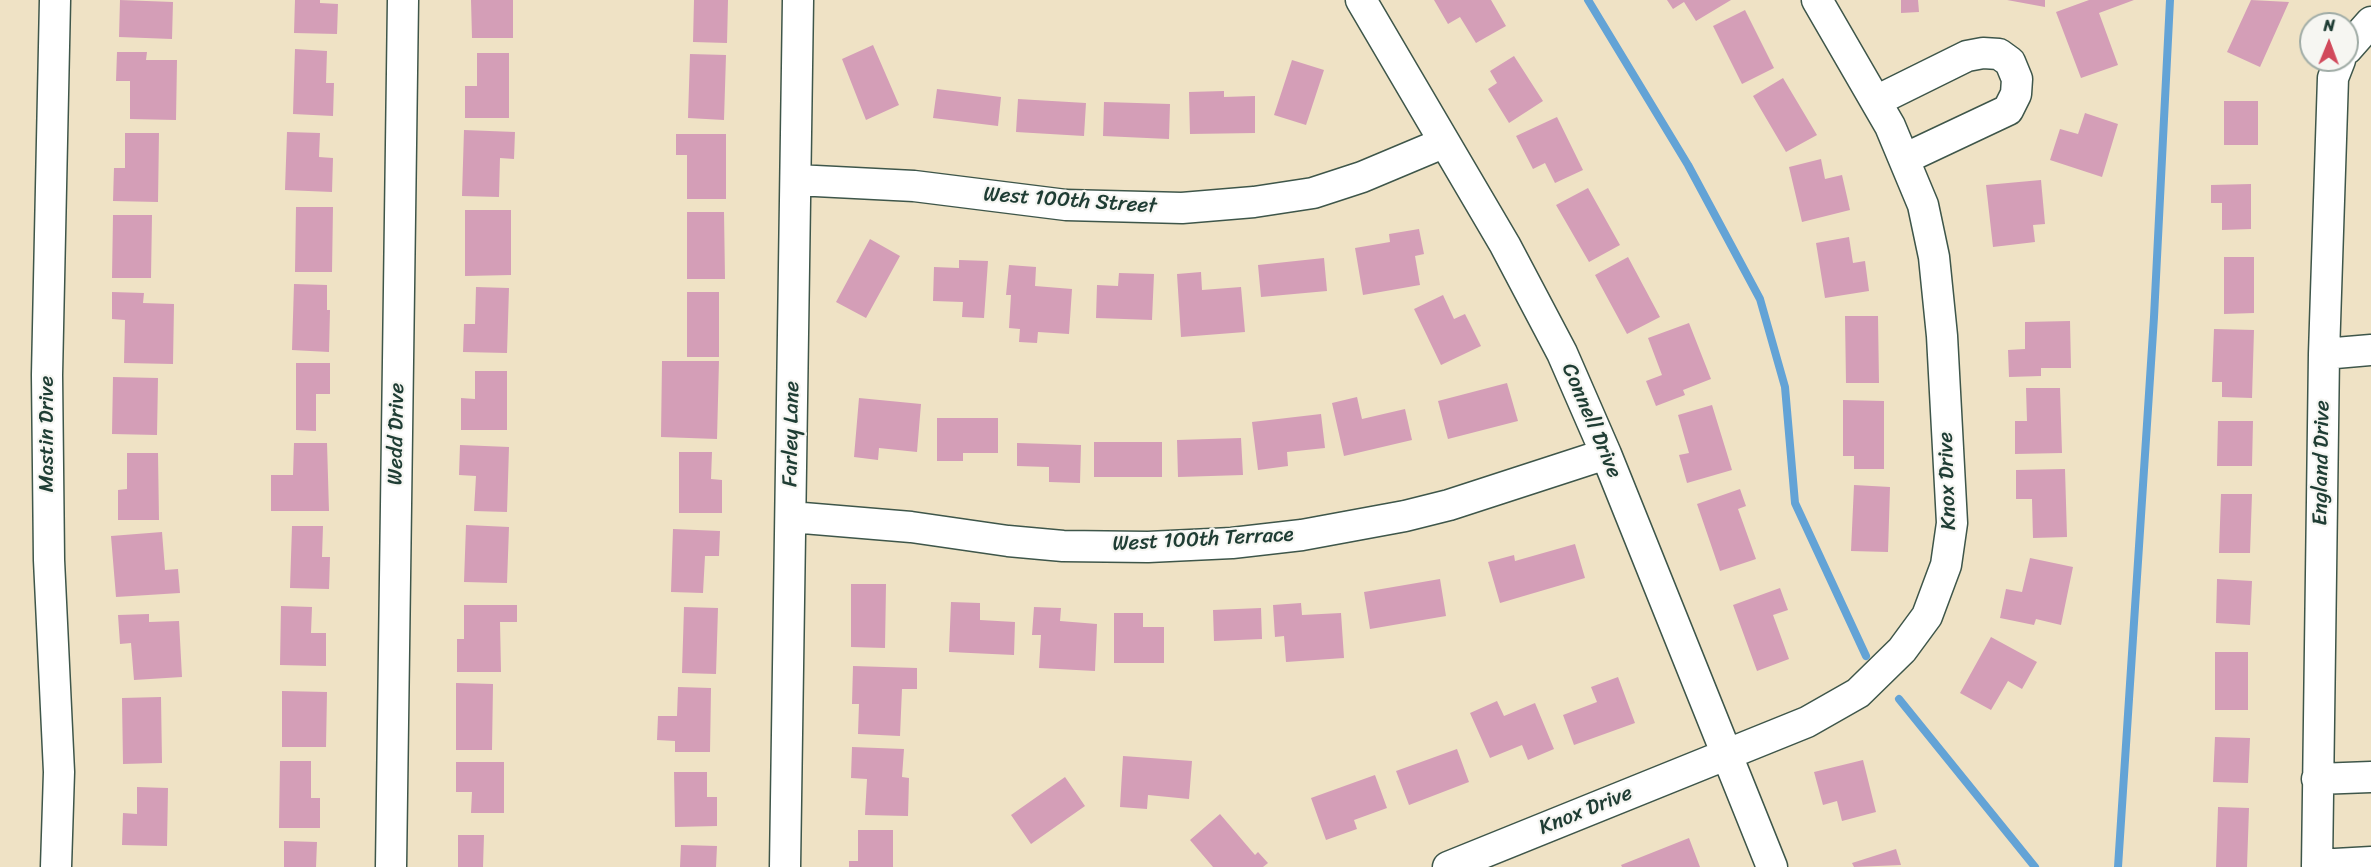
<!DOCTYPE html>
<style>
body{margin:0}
#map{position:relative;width:2371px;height:867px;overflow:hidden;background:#efe2c5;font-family:Sriracha,sans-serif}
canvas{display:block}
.north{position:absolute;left:2299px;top:12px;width:60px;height:60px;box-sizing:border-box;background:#f6f6f2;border:2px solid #a0aca6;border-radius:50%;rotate:1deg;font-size:16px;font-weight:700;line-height:24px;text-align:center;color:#1f3d34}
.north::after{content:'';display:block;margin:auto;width:21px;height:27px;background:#d1495b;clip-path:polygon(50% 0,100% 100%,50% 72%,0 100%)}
</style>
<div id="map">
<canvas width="2371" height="867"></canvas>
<div class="north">N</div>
</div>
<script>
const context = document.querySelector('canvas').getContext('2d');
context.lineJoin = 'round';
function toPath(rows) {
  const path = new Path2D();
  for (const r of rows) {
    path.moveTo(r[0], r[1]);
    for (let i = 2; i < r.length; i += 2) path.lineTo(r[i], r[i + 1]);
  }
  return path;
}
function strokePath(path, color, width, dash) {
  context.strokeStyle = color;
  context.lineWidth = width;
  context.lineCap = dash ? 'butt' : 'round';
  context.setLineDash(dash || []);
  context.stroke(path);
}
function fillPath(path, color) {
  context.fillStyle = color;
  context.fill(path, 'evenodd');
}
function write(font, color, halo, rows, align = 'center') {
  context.font = font + ' Sriracha,sans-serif';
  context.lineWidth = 4.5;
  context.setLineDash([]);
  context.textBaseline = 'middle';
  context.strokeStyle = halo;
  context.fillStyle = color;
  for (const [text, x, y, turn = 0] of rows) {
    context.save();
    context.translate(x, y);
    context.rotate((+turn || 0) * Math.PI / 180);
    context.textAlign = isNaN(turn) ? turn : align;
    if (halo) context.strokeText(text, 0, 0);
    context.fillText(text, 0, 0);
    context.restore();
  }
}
strokePath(toPath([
 [1588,0,1688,165,1760,299,1785,387,1795,503,1866,656],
 [1899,699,2035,867],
 [2118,867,2154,317,2170,0]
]), '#63a3d6', 8);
fillPath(toPath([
 [120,0,173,2,172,39,119,37],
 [295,0,320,0,320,3,338,4,337,34,294,33],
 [471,0,513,0,513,38,472,38],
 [694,0,728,0,727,43,693,42],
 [1434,0,1491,0,1506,26,1476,43,1460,17,1448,24],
 [1667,0,1731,0,1696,21,1684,2,1673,9],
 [1901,0,1918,0,1919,12,1901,13],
 [2007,0,2045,0,2045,7],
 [2089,0,2134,0,2099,13,2118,65,2081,78,2056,12],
 [2251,0,2289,2,2260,67,2227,52],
 [1745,10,1774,68,1742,84,1713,26],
 [873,45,899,105,866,120,842,59],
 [295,49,327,51,326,83,334,83,333,116,293,114],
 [117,52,147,52,146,60,177,60,176,120,130,119,130,81,116,81],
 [477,53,509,53,509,118,465,118,465,86,477,86],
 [690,54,726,55,724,120,688,118],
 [1514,56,1543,101,1509,123,1488,89,1497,83,1490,71],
 [1292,60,1324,70,1306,125,1274,115],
 [1783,78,1817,135,1786,152,1753,96],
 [937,89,1001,97,998,126,933,118],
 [1224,91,1224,97,1255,96,1255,133,1190,134,1189,92],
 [1018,99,1086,103,1084,136,1016,132],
 [2224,101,2258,101,2258,145,2224,145],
 [1104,102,1170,104,1169,139,1103,136],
 [2085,113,2118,124,2102,177,2050,160,2060,129,2078,134],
 [1557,117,1583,170,1555,183,1545,163,1533,169,1516,136],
 [464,130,515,132,514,159,500,158,499,197,462,196],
 [287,132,320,133,319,157,333,158,332,192,285,190],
 [125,133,159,133,158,202,113,201,114,168,125,168],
 [676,134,726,134,726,199,687,199,687,155,676,155],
 [1821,159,1825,179,1842,175,1850,210,1802,222,1789,167],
 [2041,180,2045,224,2033,225,2035,242,1993,247,1986,185],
 [2251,184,2251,229,2222,230,2222,203,2211,203,2211,185],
 [1588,188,1620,245,1589,262,1556,205],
 [296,207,333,207,332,272,295,272],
 [465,210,511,210,511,275,465,276],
 [687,212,724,212,725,279,687,279],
 [113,215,152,215,151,278,112,278],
 [1419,229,1424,254,1415,256,1420,285,1363,295,1355,248,1390,242,1389,234],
 [1849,237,1853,263,1865,261,1869,291,1825,298,1816,243],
 [870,239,900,256,866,318,836,302],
 [1628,257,1660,317,1627,334,1595,275],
 [2224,257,2254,257,2254,313,2224,314],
 [1324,258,1327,291,1261,297,1258,265],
 [959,260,988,261,984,318,962,317,963,302,933,301,934,267,959,268],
 [1009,265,1036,267,1035,286,1072,289,1069,334,1038,332,1037,343,1019,342,1020,329,1009,328,1011,295,1006,295],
 [1201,272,1202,290,1241,287,1245,332,1181,337,1177,274],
 [1119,273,1154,274,1152,320,1096,318,1097,285,1118,286],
 [294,284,327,285,327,310,330,310,329,352,292,350],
 [476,287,509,288,507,353,463,352,464,324,475,324],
 [112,292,144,293,143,303,174,304,173,364,124,363,125,320,112,319],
 [687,292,719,292,719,357,687,357],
 [1443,295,1454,319,1465,314,1481,346,1441,365,1414,309],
 [1845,316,1878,316,1879,383,1846,383],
 [2070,321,2071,368,2041,368,2041,376,2009,377,2008,350,2025,349,2025,322],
 [1689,323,1711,379,1683,390,1685,395,1656,406,1646,381,1662,375,1648,338],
 [2214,329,2254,330,2252,398,2222,397,2222,382,2212,382],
 [662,361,719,361,717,439,661,437],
 [296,363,330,363,330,394,316,394,316,431,296,430],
 [475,371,507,371,507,430,461,430,461,398,475,399],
 [113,377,158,378,157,435,112,434],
 [1507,383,1518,421,1448,439,1438,401],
 [2026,388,2060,388,2062,453,2015,454,2015,421,2027,421],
 [1357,397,1362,419,1405,409,1412,440,1344,456,1332,403],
 [859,398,921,404,917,452,879,448,878,460,854,457],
 [1843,400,1884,401,1884,469,1854,469,1854,456,1843,456],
 [1712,405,1732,470,1687,483,1679,455,1689,453,1678,415],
 [1321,414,1325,448,1287,452,1288,466,1258,470,1252,422],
 [937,418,998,418,998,453,963,453,963,461,937,461],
 [2218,421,2253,421,2252,466,2217,466],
 [1241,438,1243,475,1178,477,1177,440],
 [1094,442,1162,442,1162,477,1094,477],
 [294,443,327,443,329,511,271,511,271,475,293,475],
 [1017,443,1081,445,1080,483,1049,482,1049,467,1017,466],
 [460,445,509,447,507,512,474,511,476,476,459,475],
 [679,452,712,452,711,479,722,480,722,513,679,513],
 [127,453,158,453,159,520,118,520,118,490,127,489],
 [2065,469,2067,537,2033,538,2032,499,2016,499,2016,470],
 [1854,485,1890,487,1888,552,1851,551],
 [1740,489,1746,506,1738,509,1756,559,1720,571,1697,504],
 [2221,494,2252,494,2250,553,2219,553],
 [466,525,509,527,507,583,464,582],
 [292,526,323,526,322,557,330,557,329,589,290,588],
 [673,529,720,531,719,556,705,556,703,593,671,592],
 [162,532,165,570,178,569,180,593,116,597,111,536],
 [1575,544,1585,578,1500,603,1488,562,1514,555,1515,561],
 [2030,558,2073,567,2061,625,2036,619,2034,625,2000,618,2006,589,2022,592],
 [1440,579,1446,616,1370,629,1364,592],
 [2217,579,2252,581,2250,625,2216,623],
 [851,584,886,584,885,648,851,647],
 [1780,588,1788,610,1773,615,1789,659,1757,671,1733,605],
 [951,602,980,603,980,620,1015,622,1014,655,949,652],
 [1301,603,1302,615,1341,613,1344,658,1286,662,1284,636,1275,637,1273,605],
 [464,605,517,605,517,622,500,622,501,672,457,672,457,639,464,639],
 [281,606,312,607,311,633,326,633,326,666,280,665],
 [684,607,718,608,716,674,682,673],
 [1034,607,1061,608,1060,621,1097,624,1095,671,1039,668,1041,635,1032,635],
 [1261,608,1262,639,1214,641,1213,610],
 [1114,613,1143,613,1143,627,1164,627,1164,663,1114,663],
 [149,614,149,622,179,621,182,677,134,680,131,643,120,644,118,615],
 [1991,637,2037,662,2022,689,2008,681,1991,710,1960,693],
 [2215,652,2248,652,2248,710,2215,710],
 [853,666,917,668,917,689,902,689,900,736,858,734,859,704,852,704],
 [1618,677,1635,723,1574,745,1563,715,1597,702,1591,687],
 [456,683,493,684,492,750,456,750],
 [678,687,711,688,710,752,675,752,675,741,657,740,658,716,677,716],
 [282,691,327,692,326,747,282,747],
 [161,697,162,763,123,764,122,698],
 [1497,701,1504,716,1535,703,1554,749,1528,760,1522,745,1490,758,1470,713],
 [2215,737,2250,738,2248,783,2213,782],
 [852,747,904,749,902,777,909,778,908,816,865,815,867,779,851,778],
 [1457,749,1469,782,1409,805,1396,771],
 [1123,756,1192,761,1189,799,1148,795,1147,809,1120,807],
 [1863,760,1876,812,1842,821,1837,801,1823,805,1814,772],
 [280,761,311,761,311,798,320,798,320,828,279,828],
 [456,762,504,762,504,813,471,813,472,792,456,792],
 [674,772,707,772,707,797,717,797,717,826,675,827],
 [1375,775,1387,808,1354,820,1357,829,1326,840,1311,798],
 [1065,777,1085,806,1031,844,1011,815],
 [137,787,168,788,167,846,122,845,123,813,137,814],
 [2218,807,2249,808,2247,867,2216,867],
 [1220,814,1255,855,1258,852,1268,863,1263,867,1213,867,1190,840],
 [858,830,893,830,893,867,849,867,849,861,858,861],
 [458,835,484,835,483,867,458,867],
 [1689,838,1700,867,1622,867,1621,865],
 [284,841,317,842,316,867,284,867],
 [681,845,717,846,716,867,680,867],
 [1896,849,1901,865,1854,867,1852,863]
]), '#d49eb7');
const minor = toPath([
 [55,0,47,375,49,560,59,772,56,867],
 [1361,0,1505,245,1562,353,1606,454,1772,867],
 [2347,49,2371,22],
 [1876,101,1967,56,1983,53,1999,54,2010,62,2017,79,2016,94,2008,110,1904,159],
 [796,180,914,186,1066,205,1182,208,1254,202,1313,193,1362,177,1443,143],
 [2324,354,2371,350],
 [791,517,911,527,1008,541,1063,546,1148,547,1232,543,1302,535,1405,516,1449,505,1606,454],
 [2317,779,2371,777],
 [2317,865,2371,862],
 [391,867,403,0],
 [785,867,798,0],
 [1448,867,1807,722,1858,693,1902,650,1927,616,1946,565,1952,523,1942,336,1934,257,1923,205,1890,126,1817,0],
 [2317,867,2324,354,2333,78,2340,60]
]);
strokePath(minor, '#3e564a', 33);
strokePath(minor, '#fff', 30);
write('21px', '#1f3d34', '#f6f6f2', [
 ["West 100th Street",1070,201,4],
 ["Connell Drive",1591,421,67],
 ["Mastin Drive",48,434,-90],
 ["Wedd Drive",397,434,-89],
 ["Farley Lane",792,434,-89],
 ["England Drive",2322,463,-89],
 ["Knox Drive",1948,481,-92],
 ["West 100th Terrace",1203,540,-3],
 ["Knox Drive",1586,811,-22]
]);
</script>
